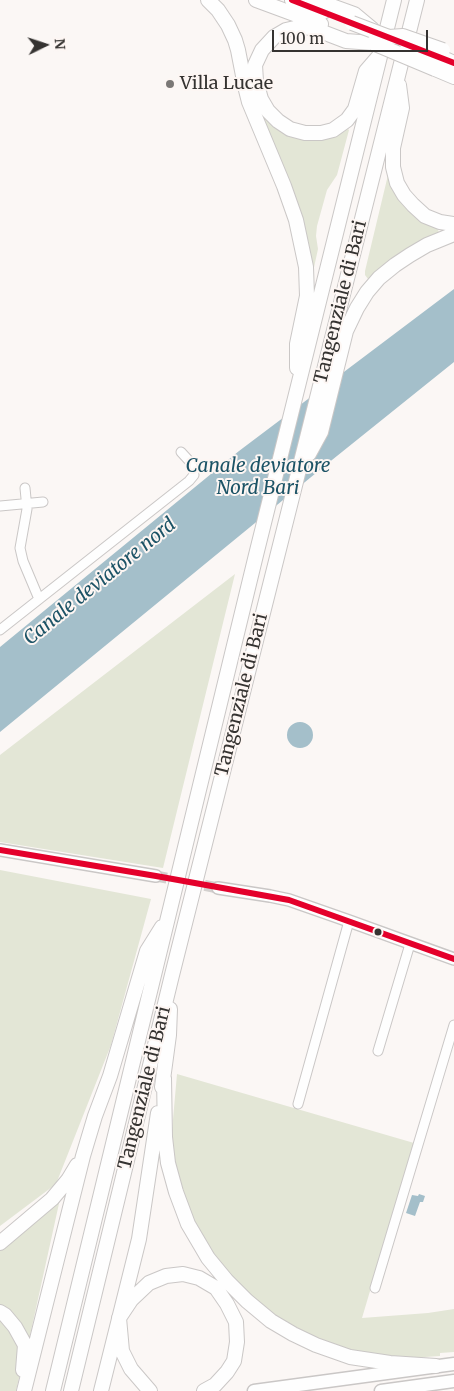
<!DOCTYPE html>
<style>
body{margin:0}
#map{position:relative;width:454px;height:1391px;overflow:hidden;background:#fbf7f5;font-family:Merriweather,serif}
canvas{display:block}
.north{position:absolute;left:20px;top:20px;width:50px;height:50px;-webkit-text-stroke:4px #fdf6f3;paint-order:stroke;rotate:86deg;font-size:14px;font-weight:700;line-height:20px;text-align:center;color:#353331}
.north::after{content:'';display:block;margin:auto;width:18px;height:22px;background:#353331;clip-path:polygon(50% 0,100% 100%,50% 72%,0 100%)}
.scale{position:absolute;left:272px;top:30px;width:156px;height:22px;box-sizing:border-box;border:2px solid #353331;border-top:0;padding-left:6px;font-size:15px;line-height:18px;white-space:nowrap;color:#353331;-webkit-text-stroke:4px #fdf6f3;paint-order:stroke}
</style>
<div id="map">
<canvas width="454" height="1391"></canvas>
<div class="north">N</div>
<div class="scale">100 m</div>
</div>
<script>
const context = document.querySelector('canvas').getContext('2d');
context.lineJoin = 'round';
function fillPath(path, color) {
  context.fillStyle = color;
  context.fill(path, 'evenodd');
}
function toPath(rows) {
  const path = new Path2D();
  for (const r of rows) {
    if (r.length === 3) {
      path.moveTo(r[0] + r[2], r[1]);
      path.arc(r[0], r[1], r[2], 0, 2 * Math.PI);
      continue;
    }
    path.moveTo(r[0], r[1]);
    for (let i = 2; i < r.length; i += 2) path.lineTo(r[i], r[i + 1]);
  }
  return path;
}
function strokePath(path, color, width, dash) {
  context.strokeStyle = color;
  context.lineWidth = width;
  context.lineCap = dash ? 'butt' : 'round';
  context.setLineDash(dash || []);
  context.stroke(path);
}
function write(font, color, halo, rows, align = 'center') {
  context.font = font + ' Merriweather,serif';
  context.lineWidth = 4;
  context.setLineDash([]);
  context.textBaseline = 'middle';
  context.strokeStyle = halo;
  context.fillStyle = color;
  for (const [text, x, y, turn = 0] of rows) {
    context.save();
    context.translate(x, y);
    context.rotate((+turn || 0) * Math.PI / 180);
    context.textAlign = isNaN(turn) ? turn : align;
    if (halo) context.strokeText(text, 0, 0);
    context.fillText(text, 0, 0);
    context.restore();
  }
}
fillPath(toPath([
 [260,111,268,119,338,135,348,129,349,130,337,175,327,190,317,226,316,236,318,249,313,272,309,244,303,221],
 [388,175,437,228,439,232,372,278,368,279,365,275,365,271],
 [235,574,163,868,0,842,0,755],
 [0,870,151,899,111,1045,56,1184,0,1226],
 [177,1074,414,1143,362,1318,428,1313,454,1309,454,1352,440,1353,440,1356,396,1359,332,1347,284,1323,259,1305,233,1279,209,1249,194,1224,176,1171,171,1142],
 [60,1199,29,1340,0,1307,0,1248],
 [0,1321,6,1326,17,1343,21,1369,16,1391,0,1391]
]), '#e3e6d6');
fillPath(toPath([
 [454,289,454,362,327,464,0,732,0,647,239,451],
 [300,735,13],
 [419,1194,425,1196,423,1202,420,1202,415,1216,406,1213,412,1195,418,1196]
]), '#a4bfca');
strokePath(toPath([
 [156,876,218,888]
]), '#d3d0ce', 11, [11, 5.5]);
const minor = toPath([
 [25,488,27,509,20,548,23,561,39,599],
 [0,506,43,502],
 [0,630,189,481,194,475,192,464,181,452],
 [378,1051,410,944],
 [298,1104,349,921],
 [375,1288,454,1025]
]);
const tertiary = toPath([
 [0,850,156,876],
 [218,888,270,896,289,900,349,921,454,959]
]);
const secondary = toPath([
 [254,1391,454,1364],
 [381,1391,454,1381]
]);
const primary = toPath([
 [441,57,454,63],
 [435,69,454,77]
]);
const trunk = toPath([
 [208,0,218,10,228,25,235,40,238,50,245,86,249,102,284,186,296,220,306,267,307,296,297,344,297,368],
 [256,0,321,24],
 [292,0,323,12],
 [315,0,354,14,372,29],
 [373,43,346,41,312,28,299,27,286,30,274,37,262,50,255,65,256,81,261,99,268,111,278,121,290,129,305,133,321,133,333,130,347,120,355,109,366,71,379,56],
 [399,85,402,108,393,148,393,167,397,183,404,195,413,205,425,216,440,222,454,224],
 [309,454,321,432,346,331,357,308,367,292,379,278,395,265,410,255,427,245,454,234],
 [164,1078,165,1137,168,1163,176,1192,188,1224,208,1258,227,1281,247,1301,271,1321,293,1334,316,1345,350,1357,390,1363,436,1366],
 [162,1087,169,1035,170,1009],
 [0,1243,52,1199,68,1180,77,1165],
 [0,1312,5,1315,15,1327,25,1345,23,1370],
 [24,1391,83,1156,95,1116,110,1076,147,951,162,927],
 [53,1391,256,555,394,0],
 [71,1391,172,975,417,0],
 [101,1391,139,1239,158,1113],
 [150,1391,131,1369,122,1351,119,1318,131,1300,149,1283,166,1276,183,1274,199,1278,216,1288,227,1304,236,1322,237,1342,234,1361,227,1372,215,1385,204,1391]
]);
strokePath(minor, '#cac7c6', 11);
strokePath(tertiary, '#cac7c6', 14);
strokePath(secondary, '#cac7c6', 15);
strokePath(primary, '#cac7c6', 16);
strokePath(trunk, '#cac7c6', 16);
strokePath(minor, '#fefefe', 9);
strokePath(tertiary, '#fefefe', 11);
strokePath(secondary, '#fefefe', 12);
strokePath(primary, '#fefefe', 14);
strokePath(trunk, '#fefefe', 14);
const primaryBridge = toPath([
 [373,43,435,69],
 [407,44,441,57]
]);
const trunkBridge = toPath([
 [352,23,389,37,403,36,443,50]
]);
strokePath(primaryBridge, '#cac7c6', 16, []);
strokePath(trunkBridge, '#cac7c6', 16, []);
strokePath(primaryBridge, '#fefefe', 14);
strokePath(trunkBridge, '#fefefe', 14);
strokePath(toPath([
 [292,0,454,63],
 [0,850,156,876,289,900,454,959]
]), '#e4002b', 6);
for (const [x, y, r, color] of [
 [170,84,5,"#7a7876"],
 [378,932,4.5,"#353331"]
]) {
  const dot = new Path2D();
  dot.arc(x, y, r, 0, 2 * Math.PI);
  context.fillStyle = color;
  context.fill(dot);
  strokePath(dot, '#fdf6f3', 2);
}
write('18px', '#353331', '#fdf6f3', [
 ["Villa Lucae",180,84]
], 'left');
write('18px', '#353331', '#fdf6f3', [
 ["Tangenziale di Bari",341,302,-76],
 ["Tangenziale di Bari",242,695,-76],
 ["Tangenziale di Bari",145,1088,-76]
]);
write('italic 19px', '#1c5366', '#fdf6f3', [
 ["Canale deviatore",258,467],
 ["Nord Bari",258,489],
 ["Canale deviatore nord",100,582,-39]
]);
</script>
